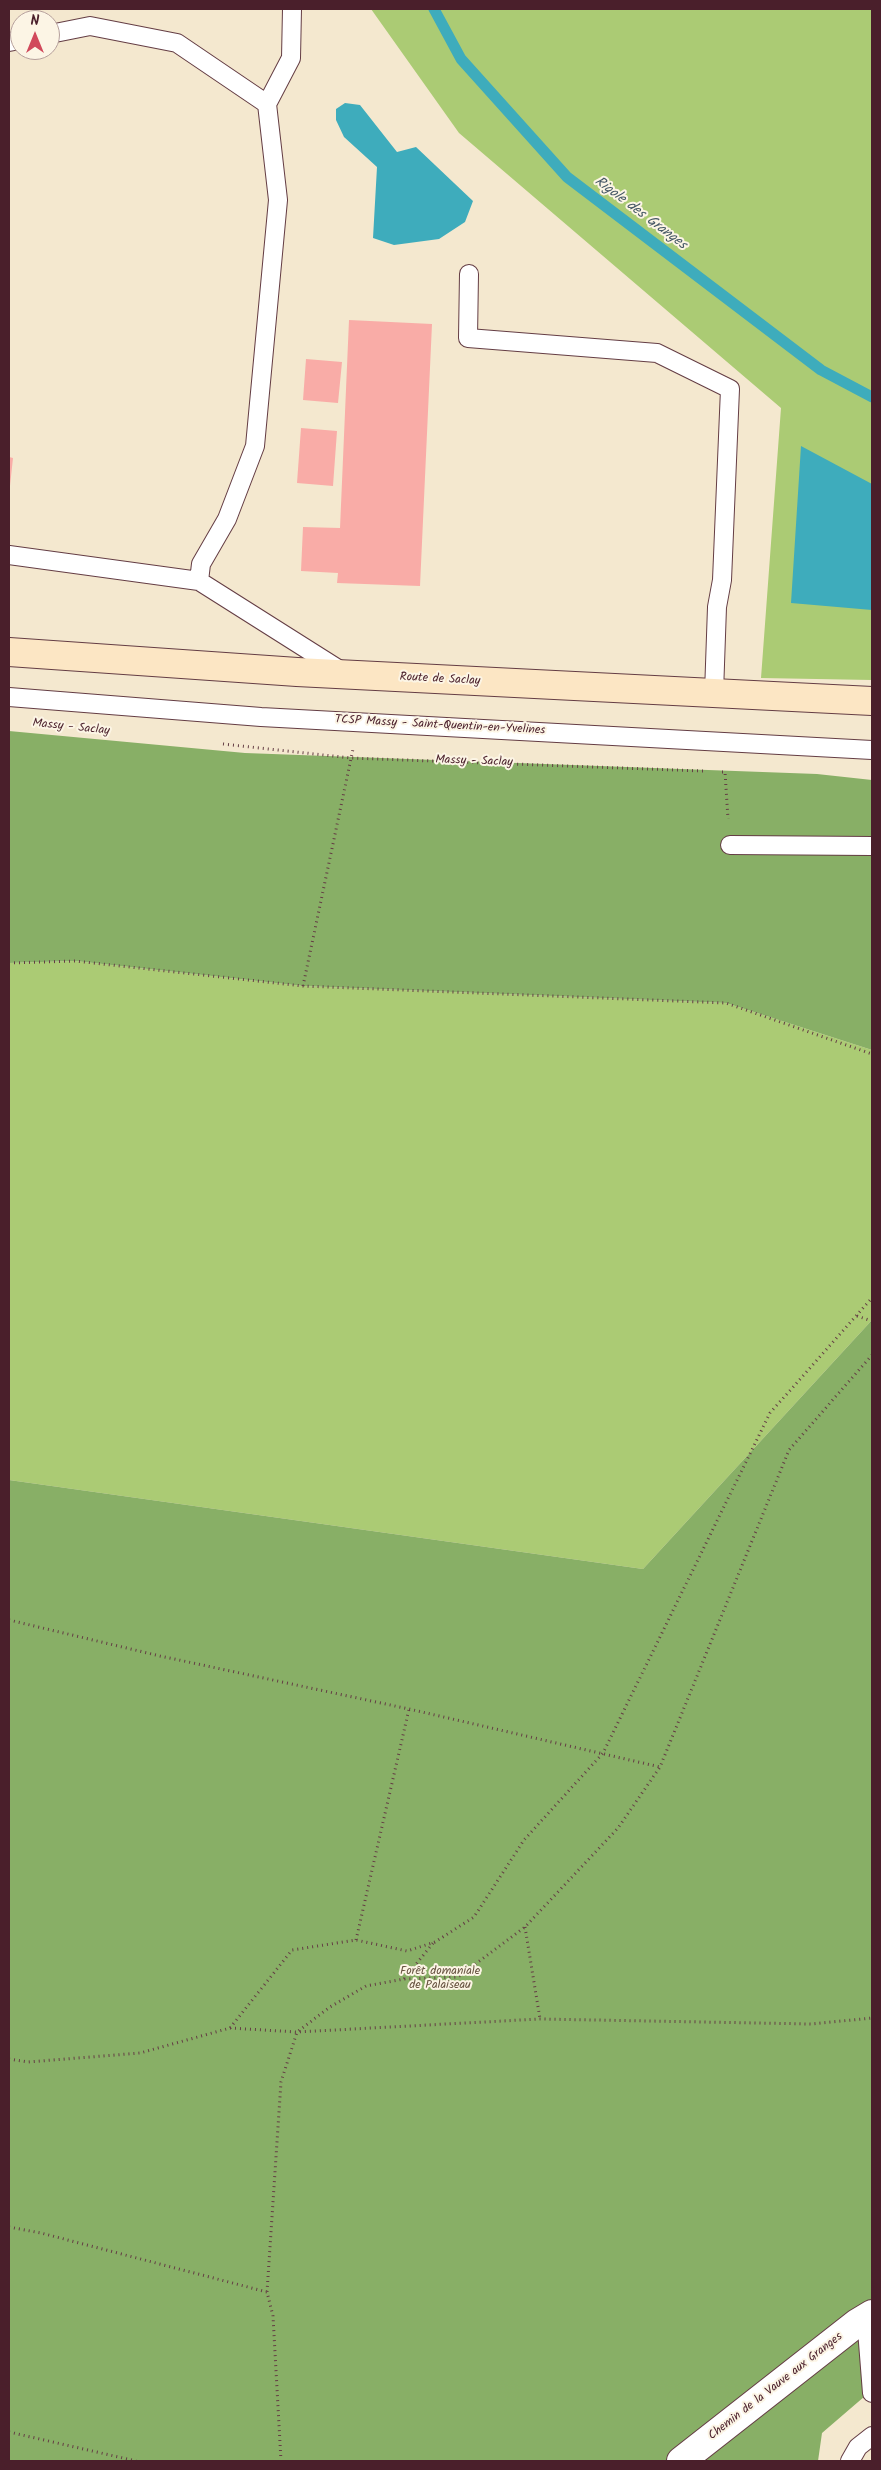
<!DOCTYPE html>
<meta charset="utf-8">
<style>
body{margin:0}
#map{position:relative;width:881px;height:2470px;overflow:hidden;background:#f4e8cf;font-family:Kalam,sans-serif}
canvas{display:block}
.frame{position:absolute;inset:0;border:10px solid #4a1f2b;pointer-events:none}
.north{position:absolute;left:10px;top:10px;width:50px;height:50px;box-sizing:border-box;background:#fcf5e5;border:1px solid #b59f9b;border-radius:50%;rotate:0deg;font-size:14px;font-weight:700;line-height:20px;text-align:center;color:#4a1f2b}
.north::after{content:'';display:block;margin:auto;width:18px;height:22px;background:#d1495b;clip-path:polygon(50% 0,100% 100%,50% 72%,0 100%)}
</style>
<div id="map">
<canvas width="881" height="2470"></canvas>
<div class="frame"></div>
<div class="north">N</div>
</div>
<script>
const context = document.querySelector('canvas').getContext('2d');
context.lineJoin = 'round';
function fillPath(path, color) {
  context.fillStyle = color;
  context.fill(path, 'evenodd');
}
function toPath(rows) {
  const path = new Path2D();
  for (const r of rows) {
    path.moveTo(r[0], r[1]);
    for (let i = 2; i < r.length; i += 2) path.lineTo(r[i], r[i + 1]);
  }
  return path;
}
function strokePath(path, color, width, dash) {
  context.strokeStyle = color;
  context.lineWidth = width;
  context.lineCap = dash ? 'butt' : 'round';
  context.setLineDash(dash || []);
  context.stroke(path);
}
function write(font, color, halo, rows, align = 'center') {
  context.font = font + ' Kalam,sans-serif';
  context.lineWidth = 4;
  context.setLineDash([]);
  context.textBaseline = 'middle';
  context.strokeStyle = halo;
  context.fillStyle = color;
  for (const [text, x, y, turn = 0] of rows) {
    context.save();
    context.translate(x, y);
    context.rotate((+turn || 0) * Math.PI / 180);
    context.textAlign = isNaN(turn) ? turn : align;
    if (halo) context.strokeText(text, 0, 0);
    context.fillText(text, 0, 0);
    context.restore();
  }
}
fillPath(toPath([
 [371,9,872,9,872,680,761,678,781,408,459,133],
 [75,961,303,986,726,1003,872,1050,872,1320,643,1569,9,1480,9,963]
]), '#abcb74');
fillPath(toPath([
 [9,731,245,753,817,774,872,780,872,1050,726,1003,303,986,75,961,9,963],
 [872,1320,872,2390,822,2433,818,2461,9,2461,9,1480,643,1569]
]), '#88af66');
fillPath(toPath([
 [345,103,360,105,397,152,416,147,473,201,465,222,439,239,394,245,373,238,377,167,344,137,336,120,336,109],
 [801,446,872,484,872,610,791,603]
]), '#3eacbc');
strokePath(toPath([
 [434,9,461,59,567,177,821,370,872,397]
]), '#3eacbc', 11);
fillPath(toPath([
 [349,320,432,324,420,586,337,583,338,573,301,571,303,527,340,528],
 [306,359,342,362,338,403,303,400],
 [301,428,337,431,333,486,297,483],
 [9,457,13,458,10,486,9,486]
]), '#f9aca7');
const lane = toPath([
 [292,9,291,58,267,104,278,200,255,446,227,519,201,564,199,581,343,672],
 [50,34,90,26,177,43,267,104],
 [9,42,20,40],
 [469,274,468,338,657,353,730,389,722,580,717,607,714,693],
 [9,555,199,581],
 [9,697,261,717,872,750],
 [730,845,872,846],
 [866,2317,872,2393],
 [850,2461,858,2447,872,2436]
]);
const street = toPath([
 [681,2461,857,2323,872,2314]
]);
const secondary = toPath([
 [9,652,297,672,872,701]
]);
strokePath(lane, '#643d44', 20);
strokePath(street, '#643d44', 30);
strokePath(secondary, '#643d44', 30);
strokePath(toPath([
 [223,744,351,758,703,771],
 [722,772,725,772,728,819],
 [9,963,75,961,303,986,726,1003,872,1054],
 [303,986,353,749],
 [857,1316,872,1321],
 [9,1620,160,1656,409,1709,660,1767],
 [525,1927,540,2019],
 [356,1940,409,1709],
 [404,1979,434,1942],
 [230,2028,292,1950,356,1940,407,1951,435,1942,474,1917,524,1840,603,1753,770,1413,872,1298],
 [9,2059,28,2062,140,2053,230,2028,297,2032,540,2019,811,2024,872,2018],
 [9,2227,41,2233,267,2292],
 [9,2432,136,2461],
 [281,2461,273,2316,267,2292,281,2082,297,2032,330,2007,366,1986,404,1979,458,1977,525,1927,618,1828,660,1767,789,1450,872,1355]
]), '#643d44', 3, [1, 4]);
strokePath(lane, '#fff', 18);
strokePath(street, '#fff', 28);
strokePath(secondary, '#fce6c4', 28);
write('12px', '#4a1f2b', '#fcf5e5', [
 ["Route de Saclay",440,680,3],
 ["TCSP Massy - Saint-Quentin-en-Yvelines",440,726,3],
 ["Massy - Saclay",71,728,6],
 ["Massy - Saclay",474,762,2],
 ["Chemin de la Vauve aux Granges",776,2387,-38]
]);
write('12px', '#675341', '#fcf5e5', [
 ["Forêt domaniale",440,1972],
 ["de Palaiseau",440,1986]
]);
write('italic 14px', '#455765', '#fcf5e5', [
 ["Rigole des Granges",640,214,37]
]);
</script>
